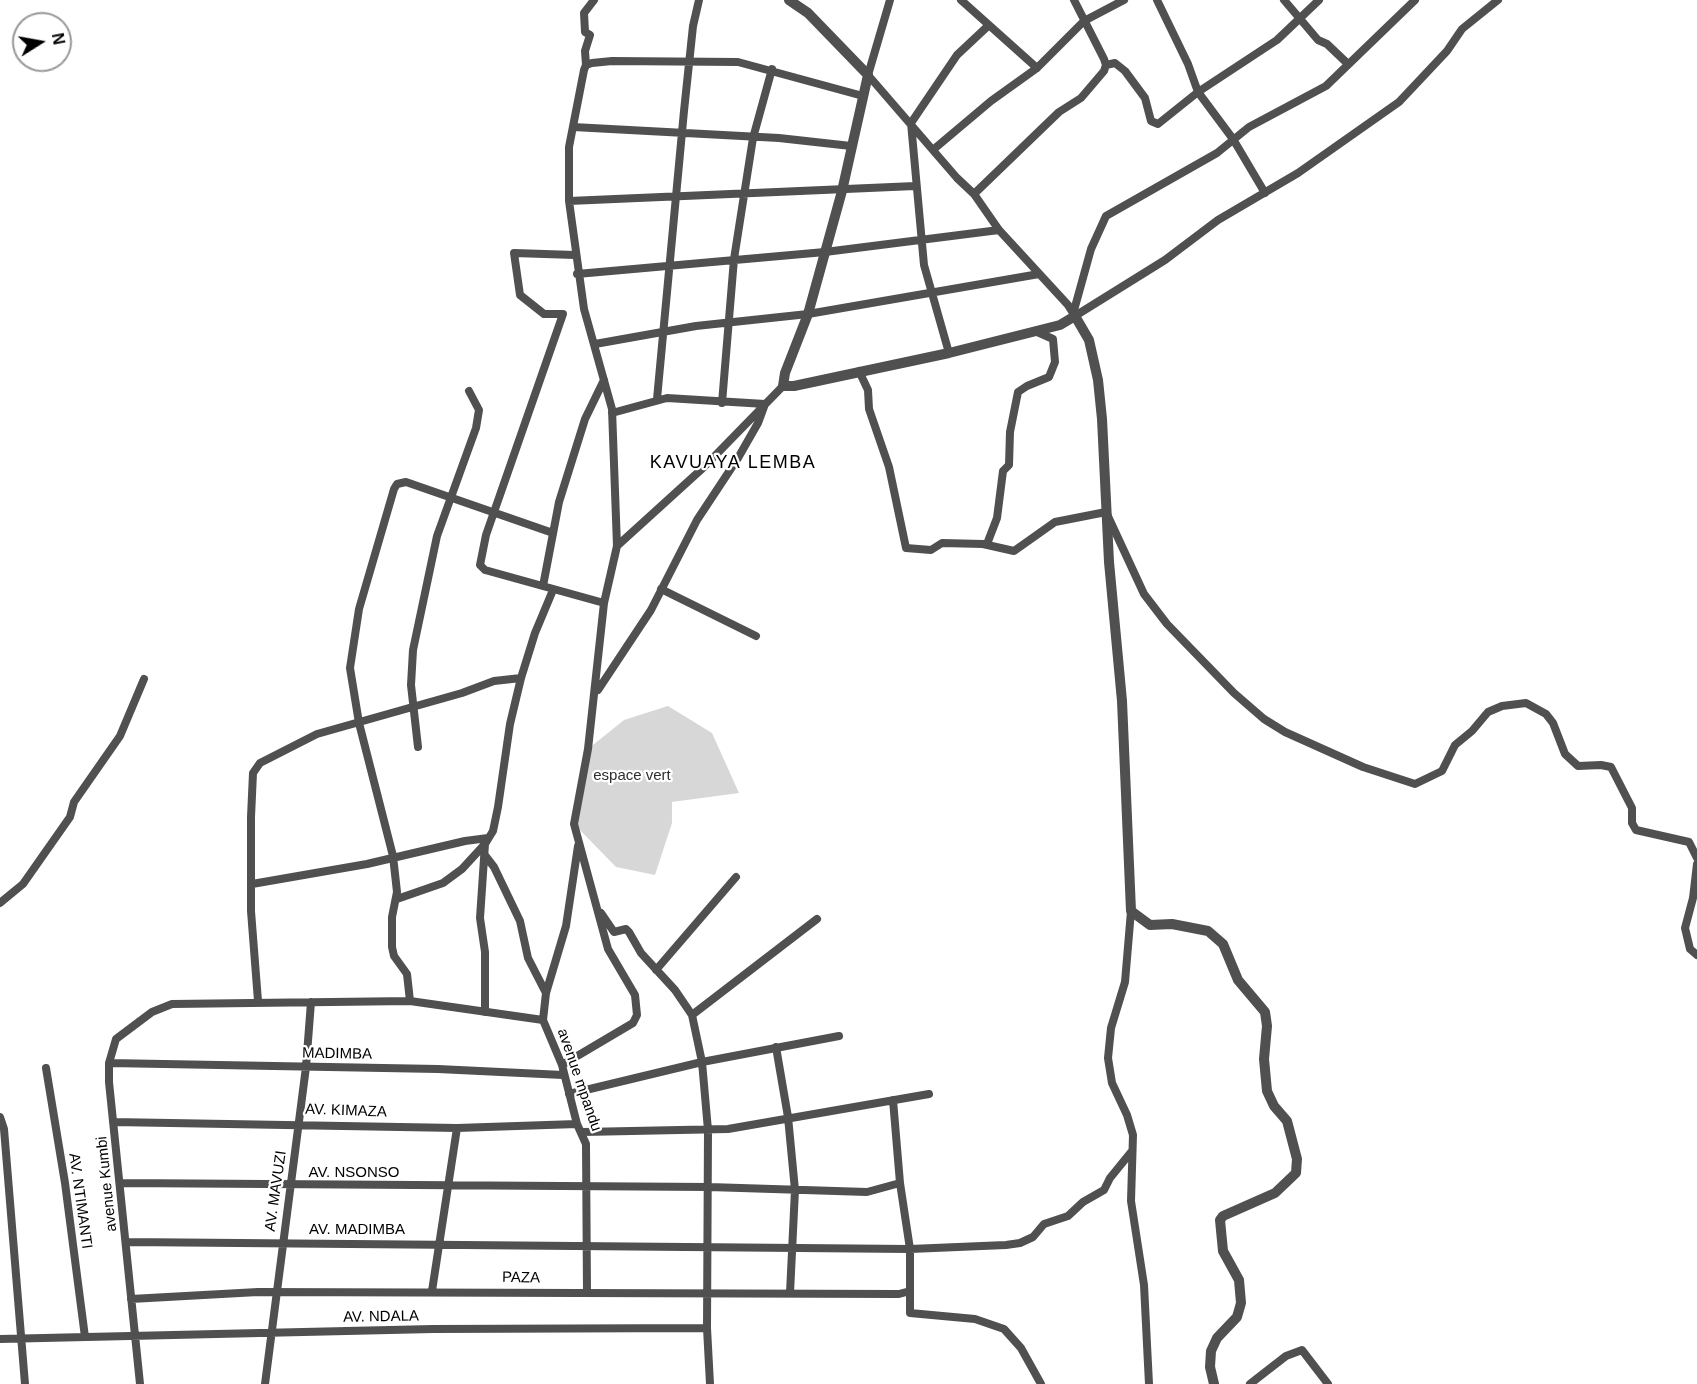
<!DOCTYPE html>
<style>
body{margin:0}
#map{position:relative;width:1697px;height:1384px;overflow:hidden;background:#fff;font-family:Arial,sans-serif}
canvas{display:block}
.north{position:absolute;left:12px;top:12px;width:60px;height:60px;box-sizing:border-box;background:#fff;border:2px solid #999;border-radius:50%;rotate:79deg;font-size:16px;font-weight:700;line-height:24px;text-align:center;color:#000}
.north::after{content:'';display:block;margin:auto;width:21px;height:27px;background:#000;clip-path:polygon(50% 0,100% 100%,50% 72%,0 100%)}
</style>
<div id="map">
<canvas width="1697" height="1384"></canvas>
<div class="north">N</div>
</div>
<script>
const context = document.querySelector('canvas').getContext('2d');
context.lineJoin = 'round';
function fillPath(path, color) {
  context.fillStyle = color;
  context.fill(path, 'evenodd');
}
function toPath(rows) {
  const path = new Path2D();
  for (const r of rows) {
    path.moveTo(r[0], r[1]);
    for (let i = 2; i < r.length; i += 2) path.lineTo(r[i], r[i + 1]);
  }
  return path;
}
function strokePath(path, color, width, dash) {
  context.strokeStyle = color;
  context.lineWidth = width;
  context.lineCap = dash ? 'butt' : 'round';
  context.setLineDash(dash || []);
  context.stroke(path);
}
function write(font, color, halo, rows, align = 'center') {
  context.font = font + ' Arial,sans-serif';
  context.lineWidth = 4.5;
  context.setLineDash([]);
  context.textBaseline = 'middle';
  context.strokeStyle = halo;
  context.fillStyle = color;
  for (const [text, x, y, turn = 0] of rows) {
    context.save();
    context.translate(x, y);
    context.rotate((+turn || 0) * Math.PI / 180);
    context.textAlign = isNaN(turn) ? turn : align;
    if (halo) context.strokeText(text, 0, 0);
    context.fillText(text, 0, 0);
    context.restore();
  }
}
fillPath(toPath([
 [668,706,712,733,739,793,672,802,672,823,655,875,616,867,574,824,588,749,624,720]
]), '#d7d7d7');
strokePath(toPath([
 [890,0,868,75,957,178,974,194,999,230,1068,305,1075,316,1165,260,1218,220,1298,173,1399,102,1447,51,1462,29,1498,0],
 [961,0,1037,68],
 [1157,0,1188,64,1198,92,1233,139,1265,193],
 [1284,0,1318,40,1327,44,1348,64],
 [586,65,585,51,590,35,585,32,584,13,594,0],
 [1106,65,1115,63,1125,71,1145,98,1151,121,1158,124,1198,92,1277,40,1319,0],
 [573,127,779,138,851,146],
 [934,149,991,101,1037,68,1084,21,1124,0],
 [974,194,1059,112,1081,98,1104,71,1106,65,1104,59,1074,0],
 [569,201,915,186],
 [575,255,514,253,520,295,544,314,563,314,486,535,480,565,485,570,604,603],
 [577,274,825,252,999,230],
 [1073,314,1091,249,1106,216,1217,153,1249,127,1326,86,1415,0],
 [595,344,696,326,808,314,1039,274],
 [949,353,924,265,911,123,957,55,989,25],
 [859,371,868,390,869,409,889,467,906,548,931,550,942,543,983,544,1014,551,1055,522,1106,512,1144,594,1167,624,1234,693,1264,719,1285,732,1363,767,1415,784,1442,771,1455,745,1472,731,1488,712,1502,706,1526,703,1546,714,1553,723,1565,754,1578,766,1601,765,1611,767,1632,808,1632,823,1636,830,1689,842,1697,858],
 [657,399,684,111,693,26,699,0],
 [722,403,734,259,753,138,772,69],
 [987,544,997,518,1003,471,1009,465,1010,432,1018,392,1027,386,1049,377,1055,362,1053,339,1035,331],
 [617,546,704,467,783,386],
 [543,586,559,502,585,419,604,380],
 [661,589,756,636],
 [598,690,651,610,697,520,738,458,758,423,765,404,667,398,612,413],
 [418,747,411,685,413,650,437,536,476,428,479,410,469,391],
 [578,846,566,926,546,993,543,1020,562,1065,577,1124,586,1144,587,1293],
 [484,854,494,867,520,921,528,958,546,993],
 [1697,864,1693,898,1685,928,1690,949,1697,955],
 [252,884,367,864,465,841,488,838],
 [397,899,443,883,462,869,485,844],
 [0,903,23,884,70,817,74,802,120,736,144,679],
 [1131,911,1125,982,1111,1028,1108,1058,1112,1083,1127,1115,1133,1135,1131,1201,1144,1285,1149,1384],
 [601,913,614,932,626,929,629,932,641,953,675,990,692,1015,702,1062,708,1130,707,1328],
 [656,970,736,877],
 [258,1001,251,911,251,817,253,773,260,763,317,734,462,693,494,681,521,678],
 [410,1001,407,974,394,956,392,947,392,917,397,892,393,856,359,723,350,668,359,609,394,489,397,484,406,482,553,533],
 [485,1012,485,952,480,918,485,844,493,831,498,807,510,724,521,678,535,633,553,590],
 [692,1015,817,919],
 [776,1047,788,1117,795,1190,790,1293],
 [109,1063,438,1069,563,1075],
 [562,1065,633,1023,637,1015,635,995,608,949,574,824,588,749,604,603,617,546,612,409,584,309,569,201,569,147,584,70,586,65,592,63,612,61,738,62,863,96],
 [46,1068,65,1183,85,1337],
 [569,1094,702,1062,839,1036],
 [893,1100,900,1183,910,1249,910,1313,975,1319,1004,1329,1021,1348,1041,1384],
 [0,1117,4,1129,25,1384],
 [113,1122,457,1128,577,1124],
 [583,1132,728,1129,929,1094],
 [120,1183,709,1187,867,1192,900,1183],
 [127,1242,910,1249,1006,1245,1020,1243,1033,1237,1044,1224,1068,1216,1083,1202,1104,1190,1110,1178,1132,1151],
 [432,1291,457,1128],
 [131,1299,258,1292,899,1294,910,1291],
 [0,1339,433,1329,707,1328,710,1384],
 [140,1384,109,1082,109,1063,116,1039,152,1012,172,1004,410,1001,543,1020],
 [265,1384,306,1067,311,1002],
 [1250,1384,1286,1356,1302,1350,1328,1384]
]), '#505050', 8);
strokePath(toPath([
 [789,0,808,13,868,75,842,191,808,314,785,373,783,386,794,386,949,353,1060,325,1075,316,1089,340,1098,380,1102,419,1109,562,1122,701,1131,911,1150,925,1172,924,1208,931,1223,944,1238,980,1265,1012,1267,1026,1264,1059,1267,1091,1274,1106,1287,1121,1297,1159,1296,1173,1275,1193,1223,1216,1220,1220,1223,1251,1239,1280,1241,1303,1237,1317,1217,1338,1211,1351,1210,1367,1214,1384]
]), '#505050', 10);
write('15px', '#2e2e2e', '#fff', [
 ["espace vert",632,776]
]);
write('15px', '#000', '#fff', [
 ["MADIMBA",337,1054,1],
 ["avenue mpandu",579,1080,71],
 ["AV. KIMAZA",346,1111,2],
 ["AV. NSONSO",354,1173],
 ["avenue Kumbi",107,1184,-96],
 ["AV. MAVUZI",276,1191,-82],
 ["AV. NTIMANTI",80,1201,82],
 ["AV. MADIMBA",357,1230],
 ["PAZA",521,1278,1],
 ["AV. NDALA",381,1317,-1]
]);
context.letterSpacing = '1.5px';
write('18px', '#000', '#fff', [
 ["KAVUAYA LEMBA",733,463]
]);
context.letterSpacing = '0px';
</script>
